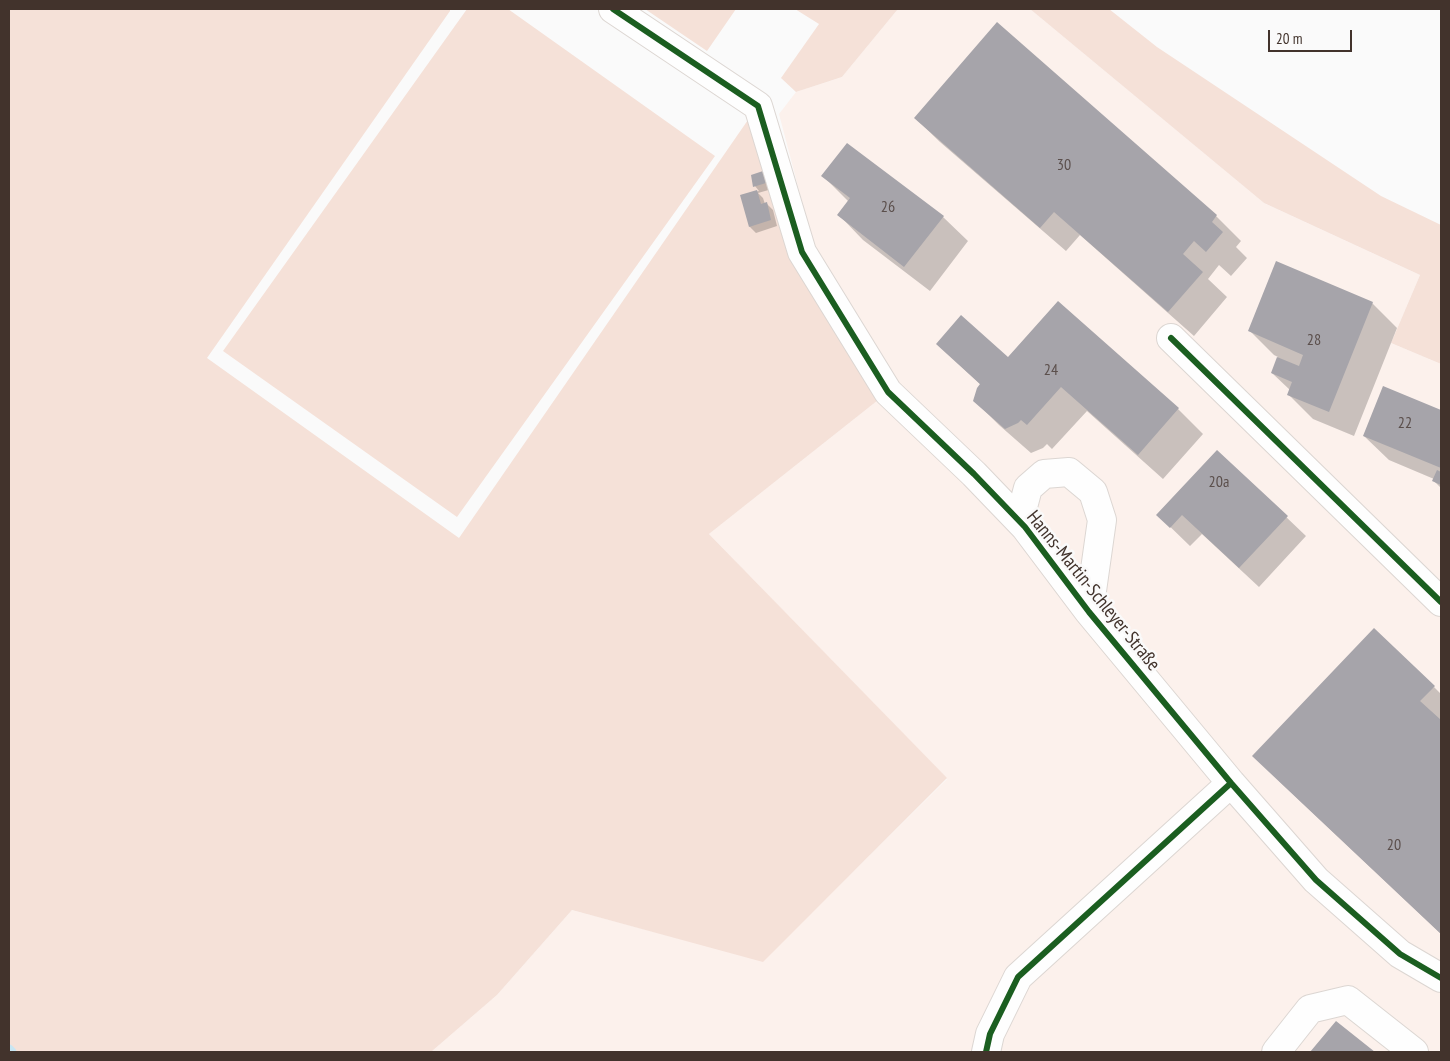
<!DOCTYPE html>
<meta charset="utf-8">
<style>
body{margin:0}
#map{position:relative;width:1450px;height:1061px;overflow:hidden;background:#fafafa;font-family:"PT Sans Narrow",sans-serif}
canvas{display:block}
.frame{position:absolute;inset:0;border:10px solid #42332c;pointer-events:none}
.scale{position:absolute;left:1268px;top:30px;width:84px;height:22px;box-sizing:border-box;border:2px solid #42332c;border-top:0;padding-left:6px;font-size:15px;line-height:18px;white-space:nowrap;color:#42332c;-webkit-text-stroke:4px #fafafa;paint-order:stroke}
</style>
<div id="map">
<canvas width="1450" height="1061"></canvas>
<div class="frame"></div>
<div class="scale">20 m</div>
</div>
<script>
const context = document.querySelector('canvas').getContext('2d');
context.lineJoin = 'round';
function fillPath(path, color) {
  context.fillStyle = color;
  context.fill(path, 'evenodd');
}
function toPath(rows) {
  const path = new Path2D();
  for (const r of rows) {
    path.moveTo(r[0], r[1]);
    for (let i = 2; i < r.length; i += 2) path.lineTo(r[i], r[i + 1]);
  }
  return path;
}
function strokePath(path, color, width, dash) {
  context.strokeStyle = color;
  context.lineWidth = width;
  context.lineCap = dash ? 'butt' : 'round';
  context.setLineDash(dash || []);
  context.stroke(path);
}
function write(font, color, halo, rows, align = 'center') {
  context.font = font + ' "PT Sans Narrow",sans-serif';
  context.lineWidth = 5;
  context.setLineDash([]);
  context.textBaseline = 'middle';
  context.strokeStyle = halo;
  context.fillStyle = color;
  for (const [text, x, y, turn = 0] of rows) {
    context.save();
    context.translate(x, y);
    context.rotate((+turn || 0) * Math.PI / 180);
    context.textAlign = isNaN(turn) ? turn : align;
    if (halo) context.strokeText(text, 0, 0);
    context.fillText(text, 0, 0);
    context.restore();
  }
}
fillPath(toPath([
 [898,9,1030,9,1264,203,1420,275,1391,343,1441,364,1441,1052,431,1052,497,995,572,910,763,961,947,779,709,534,882,397,816,255,779,114,796,92,842,77]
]), '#fcf1ec');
fillPath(toPath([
 [9,9,450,9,450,11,207,358,459,538,750,117,882,397,709,534,947,778,763,962,572,910,497,995,431,1052,9,1052],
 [467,9,508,9,715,156,457,517,223,351],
 [645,9,736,9,707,51],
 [795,9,898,9,842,77,796,92,781,78,819,24],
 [1030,9,1109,9,1157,47,1381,196,1441,225,1441,364,1391,343,1420,275,1264,203]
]), '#f5e1d8');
fillPath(toPath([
 [915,118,1216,216,1241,241,1236,247,1247,258,1231,276,1219,265,1208,279,1227,297,1194,336,1080,235,1066,251,940,142],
 [763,173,769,179,772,189,758,193,763,198,765,204,767,204,773,210,777,226,756,233,750,227,742,195,759,191,755,186],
 [823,176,943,217,968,241,930,291,863,240,839,215,849,202],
 [1059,303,1178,409,1203,434,1163,479,1087,411,1052,449,1047,444,1043,448,1031,453,999,425,974,400,981,385,937,344,1008,359],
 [1372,303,1397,328,1354,436,1313,419,1288,394,1290,390,1272,373,1278,357,1274,355,1249,330],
 [1384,388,1441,412,1441,488,1434,481,1434,479,1389,460,1364,436],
 [1217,451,1306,536,1259,587,1202,534,1190,546,1158,515],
 [1434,687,1441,694,1441,934,1279,781],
 [1336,1022,1373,1052,1312,1052]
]), '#0003');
strokePath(toPath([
 [9,1049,12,1052]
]), '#c8e6f3', 9);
fillPath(toPath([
 [997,22,1217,215,1212,222,1223,232,1206,252,1194,241,1183,254,1203,272,1168,312,1054,212,1040,228,914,118],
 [847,143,944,216,904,267,837,215,850,198,821,176],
 [763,171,766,183,753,187,751,175],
 [757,190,761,204,767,202,771,220,749,227,740,195],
 [1276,261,1373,302,1329,412,1287,395,1292,382,1271,373,1277,357,1299,366,1303,355,1248,331],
 [1058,301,1179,408,1138,455,1061,387,1027,425,1021,420,1018,423,1005,429,973,401,977,388,980,384,936,344,961,315,1008,357],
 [1383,386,1441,410,1441,468,1363,436],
 [1217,450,1288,516,1239,568,1182,515,1170,528,1156,515],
 [1437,470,1441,472,1441,485,1432,481],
 [1374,628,1435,686,1420,701,1441,720,1441,934,1252,756],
 [1336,1021,1375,1052,1310,1052]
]), '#a6a4aa');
const minor = toPath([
 [613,9,758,106,802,252,888,392,974,474,1025,527,1089,612,1231,783,1316,880,1400,954,1441,978],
 [1171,338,1441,602],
 [1025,527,1023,507,1028,488,1044,474,1069,472,1093,492,1102,520,1089,612],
 [986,1052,990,1034,1018,977,1231,783],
 [1276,1052,1310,1009,1348,1000,1414,1052]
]);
strokePath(minor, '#dcd6d2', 30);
strokePath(minor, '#fefefe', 28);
strokePath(toPath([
 [613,9,758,106,802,252,888,392,974,474,1025,527,1089,612,1231,783,1316,880,1400,954,1441,978],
 [1171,338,1441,602],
 [986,1052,990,1034,1018,977,1231,783]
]), '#1b5e20', 6);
write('16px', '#5b4f4c', null, [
 ["30",1064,165],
 ["26",888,207],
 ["28",1314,340],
 ["24",1051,370],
 ["22",1405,423],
 ["20a",1219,482],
 ["20",1394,845]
]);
write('19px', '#42332c', '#fafafa', [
 ["Hanns-Martin-Schleyer-Straße",1093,591,51]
]);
</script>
